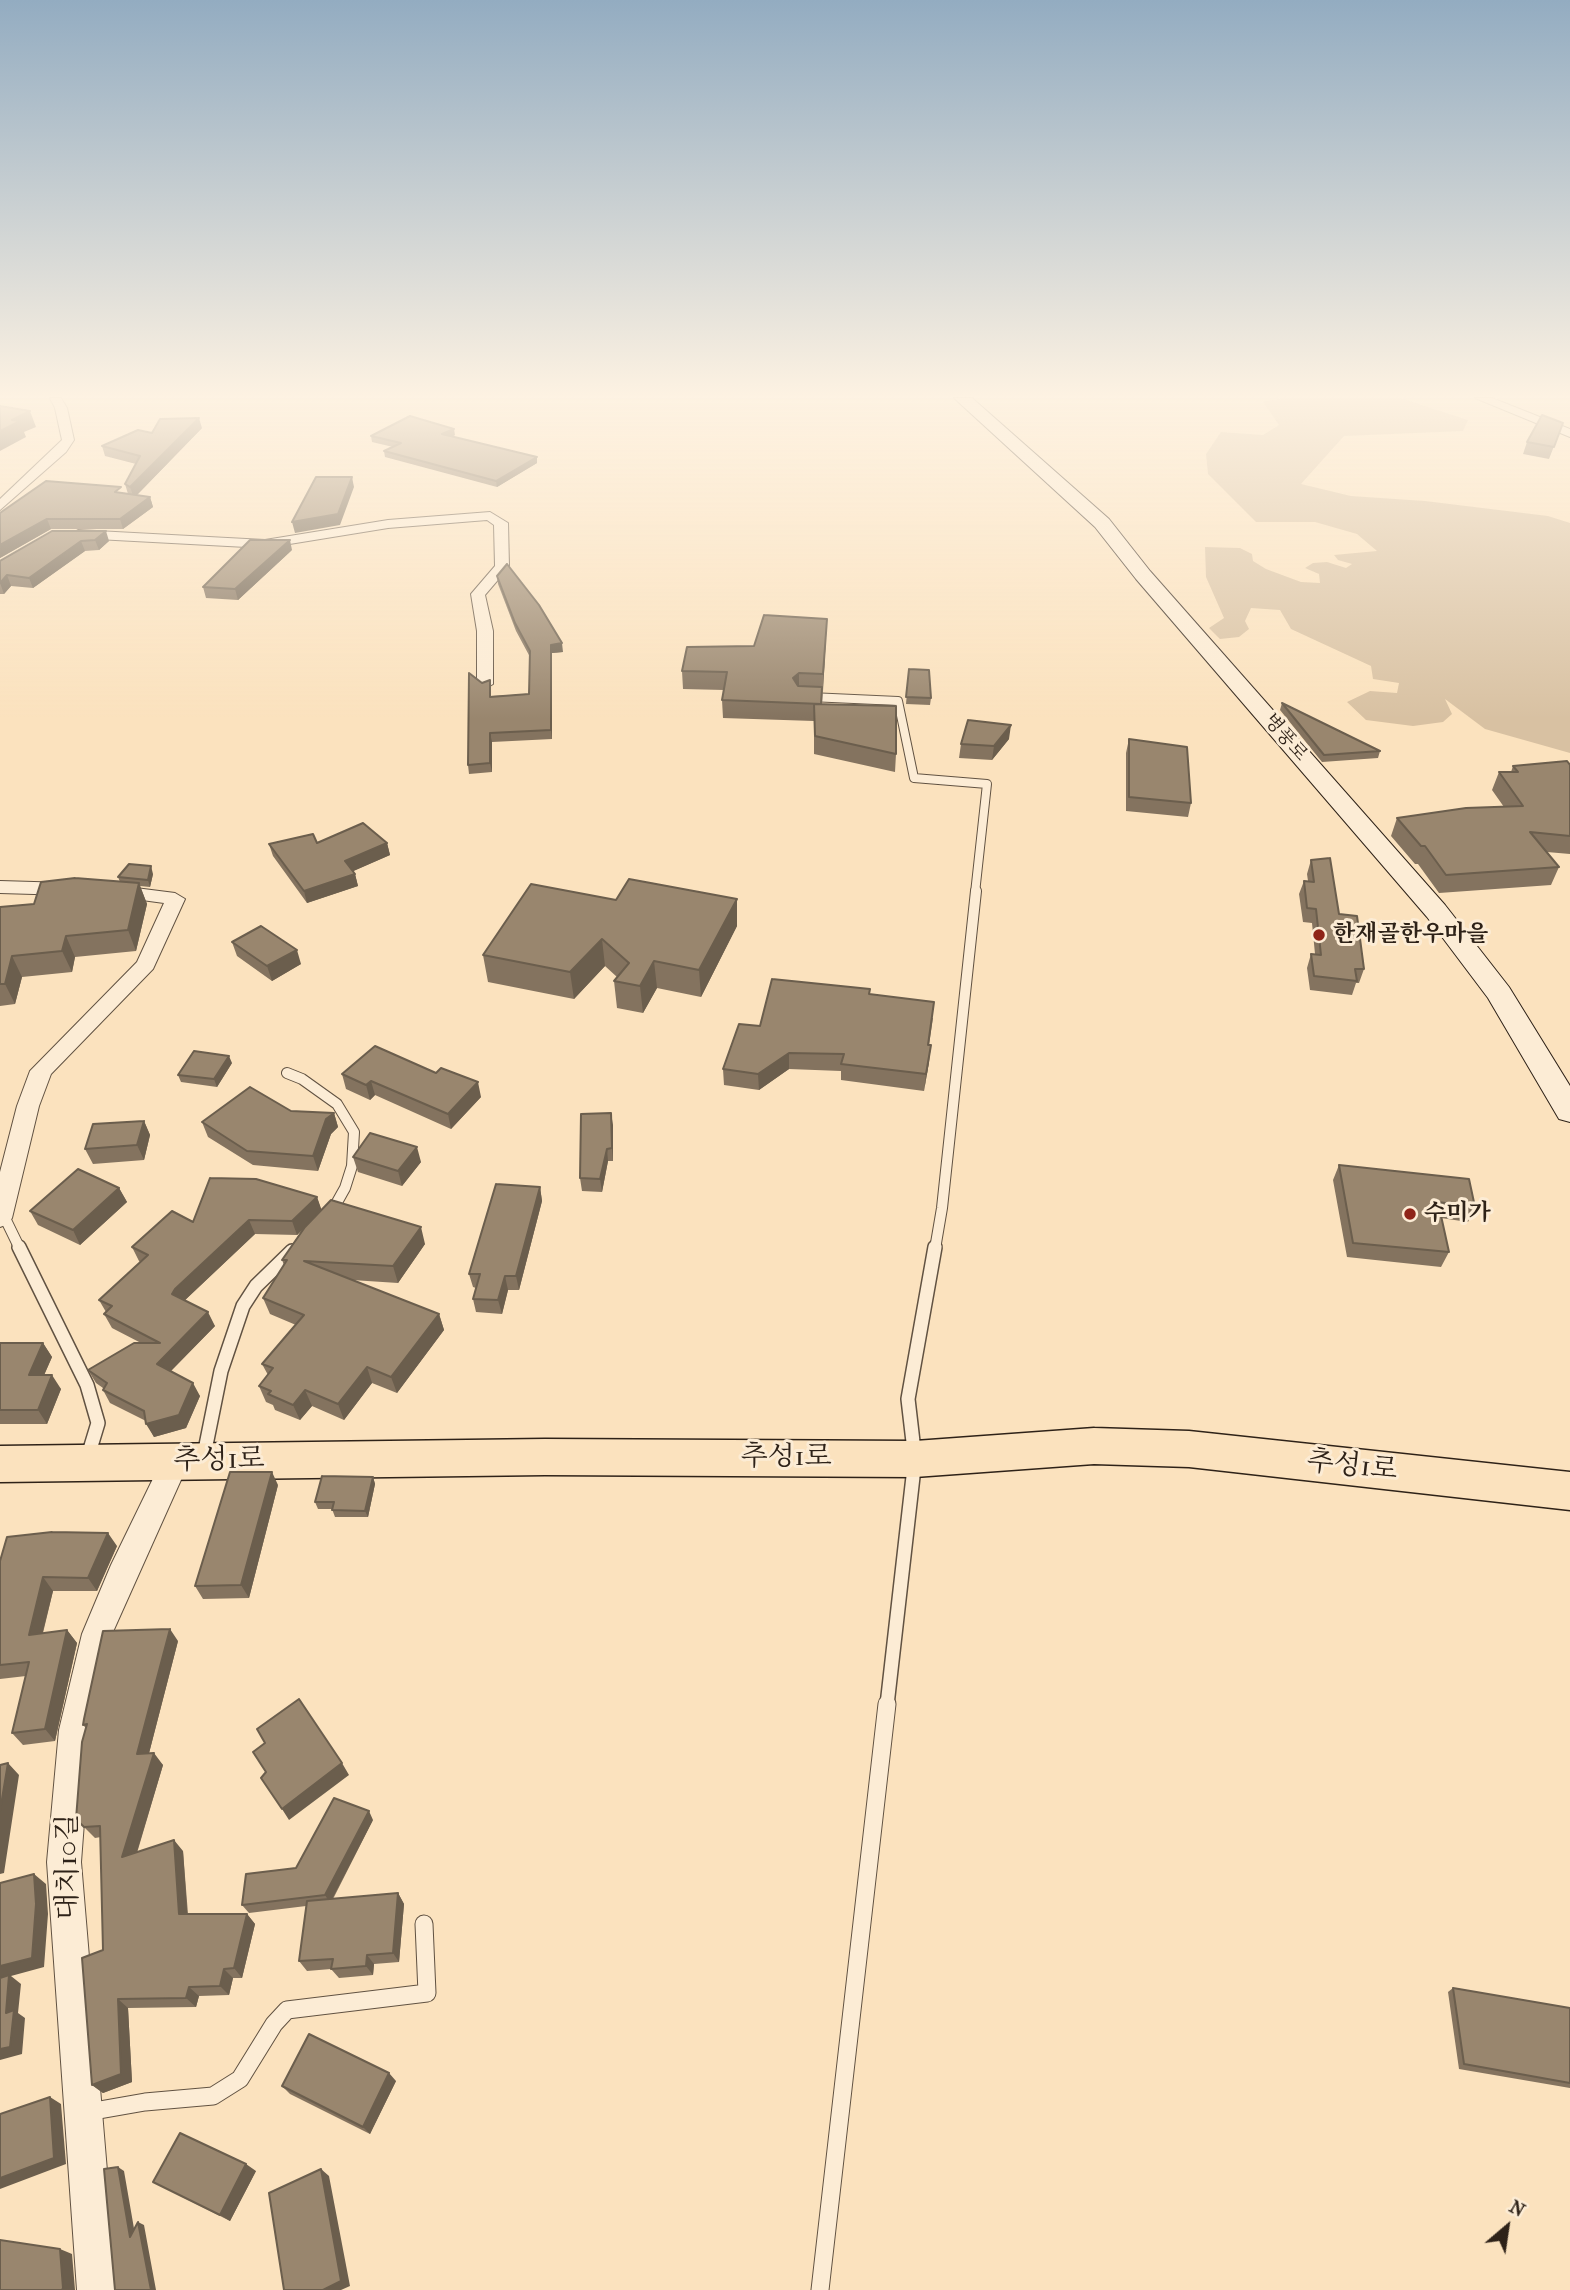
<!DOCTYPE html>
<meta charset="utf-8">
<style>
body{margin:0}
#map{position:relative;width:1570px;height:2290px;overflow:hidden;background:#fbe2be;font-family:"IM FELL French Canon",serif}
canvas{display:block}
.north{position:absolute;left:1472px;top:2192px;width:70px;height:70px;-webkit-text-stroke:5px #fcecd5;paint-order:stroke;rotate:29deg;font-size:19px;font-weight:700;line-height:28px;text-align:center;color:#2e2218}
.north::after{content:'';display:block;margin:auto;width:24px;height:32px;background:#2e2218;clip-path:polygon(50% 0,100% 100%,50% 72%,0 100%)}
</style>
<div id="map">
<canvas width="1570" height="2290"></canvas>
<div class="north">N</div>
</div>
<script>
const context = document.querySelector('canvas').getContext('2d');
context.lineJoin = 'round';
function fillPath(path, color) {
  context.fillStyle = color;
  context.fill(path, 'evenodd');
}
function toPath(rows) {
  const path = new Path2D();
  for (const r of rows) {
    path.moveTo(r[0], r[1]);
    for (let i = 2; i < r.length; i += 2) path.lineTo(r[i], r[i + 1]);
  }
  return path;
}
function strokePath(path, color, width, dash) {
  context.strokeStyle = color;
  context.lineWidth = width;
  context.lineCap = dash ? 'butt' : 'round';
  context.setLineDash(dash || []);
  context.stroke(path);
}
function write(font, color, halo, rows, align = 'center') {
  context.font = font + ' "IM FELL French Canon","Noto Serif KR",serif';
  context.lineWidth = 6;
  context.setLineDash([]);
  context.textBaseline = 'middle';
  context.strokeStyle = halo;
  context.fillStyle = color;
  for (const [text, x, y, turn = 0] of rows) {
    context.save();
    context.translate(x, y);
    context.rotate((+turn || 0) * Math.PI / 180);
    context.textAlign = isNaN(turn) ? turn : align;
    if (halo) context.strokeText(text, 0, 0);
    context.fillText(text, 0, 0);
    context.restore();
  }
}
fillPath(toPath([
 [1283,398,1400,398,1468,420,1463,431,1344,436,1301,484,1351,496,1425,501,1548,516,1570,523,1570,753,1485,729,1445,699,1452,714,1443,722,1413,726,1366,720,1347,702,1370,691,1397,693,1399,683,1373,679,1371,666,1291,629,1280,610,1251,608,1245,621,1249,629,1239,637,1220,639,1209,628,1224,618,1206,577,1205,547,1240,548,1252,554,1253,561,1266,569,1301,582,1320,583,1319,574,1305,568,1313,563,1327,562,1346,568,1352,564,1338,560,1334,555,1377,551,1357,534,1315,522,1256,522,1208,474,1206,454,1221,432,1263,435,1279,425,1263,402]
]), '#d8c1a2');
const laneFar3 = toPath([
 [810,697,898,701,914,778,987,784,975,893]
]);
const laneFar2 = toPath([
 [287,1073,302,1079,337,1104,354,1132,352,1166,345,1188,331,1213],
 [2,1212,20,1249],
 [935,1249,942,1208,976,891]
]);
const laneFar1 = toPath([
 [19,1247,87,1385,98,1423,88,1456],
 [204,1455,221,1371,243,1306,256,1286,292,1251],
 [887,1705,915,1459,908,1399,935,1247]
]);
const lane = toPath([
 [88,2112,145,2102,213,2096,240,2079,274,2024,287,2010,427,1993,424,1924],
 [820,2290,887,1704]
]);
const street = toPath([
 [50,398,61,398,67,408,74,440,66,452,0,510,0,499,62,440,55,408,50,398],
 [1475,398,1492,398,1570,429,1570,437,1475,398],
 [490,512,508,523,509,567,485,595,493,631,493,684,485,689,477,684,477,631,471,594,495,566,494,525,487,520,388,528,265,548,78,538,71,534,78,530,265,540,388,520,490,512],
 [0,881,68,883,77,889,68,895,0,893,0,881],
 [112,885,175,893,185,899,153,969,51,1074,39,1106,12,1218,8,1224,0,1227,0,1172,17,1106,30,1071,137,962,164,903,105,895,103,891,105,887,112,885],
 [175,1450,185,1454,189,1462,112,1634,91,1730,81,1862,117,2290,77,2290,47,1862,59,1730,82,1634,111,1565,165,1454,175,1450]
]);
const secondary = toPath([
 [954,398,972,398,1109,519,1150,571,1445,905,1509,987,1570,1086,1570,1122,1559,1119,1488,998,1427,917,1136,579,1095,527,954,398]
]);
const primary = toPath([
 [1094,1428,1189,1431,1570,1472,1570,1510,1189,1467,1094,1464,915,1477,545,1475,0,1482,0,1446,545,1439,915,1441,1094,1428]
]);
strokePath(laneFar3, '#615242', 10);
strokePath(laneFar2, '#615242', 12);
strokePath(laneFar1, '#615242', 16);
strokePath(lane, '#615242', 19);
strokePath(street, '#615242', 2);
strokePath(secondary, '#2e2218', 2);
strokePath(primary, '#2e2218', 3);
strokePath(laneFar3, '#fcecd5', 8);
strokePath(laneFar2, '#fcecd5', 10);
strokePath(laneFar1, '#fcecd5', 13);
strokePath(lane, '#fcecd5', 17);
fillPath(street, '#fcecd5');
fillPath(secondary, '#fcecd5');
fillPath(primary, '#fbe2be');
fillPath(toPath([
 [1563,423,1549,459,1523,454,1527,442],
 [202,428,137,495,150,497,153,507,123,529,51,529,0,558,0,513,123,493,128,494,125,484,136,464,105,456,102,446,152,433],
 [455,435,451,437,537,457,537,463,497,487,385,457,384,451,393,447,372,442,371,436],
 [52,531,109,541,99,550,85,551,33,588,11,586,4,594,0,594,0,561],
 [292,550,238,600,206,598,203,587],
 [497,576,563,652,552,653,552,739,492,742,492,772,469,774,468,765,491,688,491,696,529,694,530,657,516,631,498,584],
 [827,619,822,704,896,754,895,772,814,754,814,721,723,718,722,700,724,690,683,689,682,671,754,646],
 [909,669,931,698,930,705,906,704],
 [1282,703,1380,751,1378,758,1322,762,1280,710],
 [1009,739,992,760,959,758,961,744],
 [1129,739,1191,803,1188,817,1126,811,1126,753],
 [1570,765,1570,854,1547,852,1559,867,1551,885,1439,893,1418,864,1415,864,1391,836,1397,818,1504,807,1492,790,1499,772,1511,772,1513,766],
 [387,843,390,855,353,871,355,874,358,886,307,903,273,856,269,844],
 [1311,860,1339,914,1364,969,1359,983,1356,983,1352,995,1310,990,1307,968,1311,954,1315,954,1312,923,1303,922,1299,894,1304,881,1308,881,1307,874],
 [153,874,150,887,140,886,147,904,136,951,75,957,72,972,22,977,15,1004,0,1006,0,907,34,904,120,882,118,877],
 [531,884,737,926,701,997,657,988,643,1013,617,1008,614,981,617,977,605,966,574,999,488,982,483,955],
 [232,942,301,964,272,981,237,956],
 [870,994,933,1018,929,1045,929,1062,924,1091,841,1080,841,1071,789,1069,759,1090,724,1085,723,1069,760,1026],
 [232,1063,217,1087,181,1082,178,1075],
 [342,1074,481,1097,451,1129,375,1095,370,1100,346,1089],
 [291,1111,334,1113,338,1127,331,1134,318,1171,253,1165,208,1137,202,1122],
 [144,1121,150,1135,144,1160,93,1164,85,1149],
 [613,1125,613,1161,608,1161,602,1192,582,1191,580,1178],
 [353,1157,421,1162,402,1186,358,1172],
 [1339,1165,1475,1207,1468,1222,1441,1218,1449,1252,1441,1267,1347,1257,1333,1180],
 [540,1187,542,1201,519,1290,508,1290,502,1314,476,1312,473,1299,476,1288,473,1287,469,1274],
 [119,1188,127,1202,80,1245,38,1225,30,1211],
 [317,1197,321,1210,425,1244,398,1283,352,1280,439,1314,444,1330,397,1393,372,1383,344,1420,312,1406,300,1420,275,1410,273,1405,266,1402,259,1386,268,1375,262,1364,296,1325,270,1314,263,1298,284,1265,282,1260,302,1230,297,1235,255,1234,185,1300,215,1326,171,1371,200,1396,186,1428,154,1437,146,1421,110,1403,103,1390,103,1388,96,1383,88,1370,141,1343,112,1328,104,1314,106,1312,99,1300,140,1262,139,1261,132,1247,193,1222],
 [0,1343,43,1343,52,1357,44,1375,61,1389,47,1424,0,1424],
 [373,1477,375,1484,368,1517,335,1517,332,1509,318,1509,315,1502],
 [278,1485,249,1598,203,1599,195,1586],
 [117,1546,97,1591,53,1591,43,1633,67,1630,77,1643,55,1741,23,1745,12,1733,26,1676,0,1679,0,1561],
 [178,1641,149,1753,163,1765,137,1853,183,1851,188,1914,247,1914,255,1924,242,1978,233,1978,229,1995,199,1996,196,2007,128,2008,132,2082,103,2093,92,2085,103,1950,101,1837,95,1838,76,1819,86,1728,83,1725],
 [373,1820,333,1899,398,1893,404,1904,399,1962,374,1964,373,1975,339,1978,331,1969,307,1971,299,1961,306,1906,249,1913,242,1905,296,1868],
 [1453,1988,1570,2008,1570,2088,1459,2069,1448,1992],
 [396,2081,370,2134,290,2094,282,2086],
 [256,2171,230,2221,153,2182]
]), '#84735f');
fillPath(toPath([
 [30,411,36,427,24,432,26,437,0,451,0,431,12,420],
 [199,418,202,428,134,498,130,487],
 [454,429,455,435,443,440,442,434],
 [537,457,537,463,497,487,496,481],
 [352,477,354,487,340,525,295,533,292,522],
 [150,497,153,507,123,529,120,519],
 [47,519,51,529,0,558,0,545],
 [106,531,109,541,99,550,95,540],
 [290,540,292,550,238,600,235,589],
 [81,541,85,551,33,588,29,578],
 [7,575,11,586,4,594,0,583],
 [827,619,826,636,823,691,823,674],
 [562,643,563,652,552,653,552,739,551,730,551,645],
 [799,673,799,690,793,678],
 [1011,725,1009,739,992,760,994,746],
 [490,733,492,742,492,772,490,763],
 [387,843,390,855,349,873,345,861],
 [151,866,153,874,150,887,148,880],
 [355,874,358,886,307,903,304,891],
 [139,883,147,904,136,951,128,930],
 [737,899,737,926,701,997,699,970],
 [66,936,75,957,72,972,62,951],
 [602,939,605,966,574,999,570,972],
 [297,950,301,964,272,981,267,966],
 [12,956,22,977,15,1004,5,984],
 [654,961,657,988,643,1013,640,986],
 [931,1045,929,1062,924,1091,926,1074],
 [789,1053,789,1069,759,1090,758,1074],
 [229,1056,232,1063,217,1087,214,1079],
 [371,1081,375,1095,370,1100,366,1085],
 [478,1082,481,1097,451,1129,448,1114],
 [334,1113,338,1127,331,1134,318,1171,313,1156,326,1119],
 [611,1113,613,1125,613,1161,612,1148],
 [144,1121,150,1135,144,1160,137,1145],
 [417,1147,421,1162,402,1186,398,1171],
 [607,1149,608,1161,602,1192,600,1179],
 [540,1187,542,1201,519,1290,516,1276],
 [119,1188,127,1202,80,1245,73,1230],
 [317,1197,322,1211,297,1235,292,1221],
 [249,1220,255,1234,182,1303,172,1294,175,1289],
 [421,1227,425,1244,398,1283,393,1266],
 [505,1276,508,1290,502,1314,498,1300],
 [208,1312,215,1326,164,1378,157,1364],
 [439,1314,444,1330,397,1393,391,1377],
 [43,1343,52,1357,38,1389,29,1375],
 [367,1367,372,1383,344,1420,338,1404],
 [52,1375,61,1389,47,1424,38,1410],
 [193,1383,200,1396,186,1428,154,1437,146,1424],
 [305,1390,312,1406,300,1420,293,1405],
 [272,1472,278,1485,249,1598,241,1585],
 [373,1477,375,1484,368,1517,365,1511],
 [108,1533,117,1546,97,1591,88,1578],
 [43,1577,53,1591,39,1647,29,1635],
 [170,1629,178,1641,146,1765,137,1754],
 [67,1630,77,1643,55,1741,45,1729],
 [154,1753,163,1765,132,1868,122,1857],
 [8,1763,19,1775,4,1873,0,1874,0,1811],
 [342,1763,349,1775,289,1820,282,1809],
 [369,1811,373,1820,330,1903,325,1895],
 [174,1840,183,1851,188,1924,179,1914],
 [34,1874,46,1884,48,1914,44,1967,11,1976,21,1984,18,2013,25,2018,22,2054,0,2060,0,2049,6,2013,0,1979,0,1966],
 [398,1893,404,1904,399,1962,393,1953],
 [247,1914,255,1924,242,1978,234,1968],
 [367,1955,374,1964,373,1975,366,1966],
 [224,1969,233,1978,229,1995,220,1986],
 [189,1987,199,1996,196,2007,186,1998],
 [118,1999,128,2008,132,2082,103,2093,92,2085],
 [389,2073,396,2081,370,2134,363,2127],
 [50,2097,61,2104,66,2164,0,2189,0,2178],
 [246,2164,256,2171,230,2221,220,2215],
 [118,2167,124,2171,136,2240,130,2237],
 [321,2169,329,2176,350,2286,341,2290,323,2290],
 [138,2222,144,2225,156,2290,151,2290],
 [60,2249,72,2254,75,2290,62,2290]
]), '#6b5e4d');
const building = toPath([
 [0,406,30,411,12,420,20,421,0,431,0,406],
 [1542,415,1563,423,1554,447,1527,442,1542,415],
 [410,416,454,429,442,434,537,457,496,481,384,451,401,443,371,436,410,416],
 [199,418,130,487,125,484,140,456,102,446,138,430,152,433,160,419,199,418],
 [316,477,352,477,338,514,292,522,316,477],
 [46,481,121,487,115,492,150,497,120,519,47,519,0,545,0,513,46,481],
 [52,531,106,531,95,540,81,541,29,578,7,575,0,583,0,561,52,531],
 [250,540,290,540,235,589,203,587,250,540],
 [507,564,539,605,562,643,551,645,551,730,490,733,490,763,468,765,469,673,482,683,490,680,490,697,529,694,530,651,515,623,497,576,507,564],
 [764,615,827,619,823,674,799,673,793,678,798,686,822,687,821,704,722,700,727,672,682,671,687,647,754,646,764,615],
 [909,669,929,670,931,698,906,697,909,669],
 [1282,703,1380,751,1324,755,1282,703],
 [814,704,896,706,896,754,815,736,814,704],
 [968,720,1011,725,994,746,961,744,968,720],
 [1129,739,1187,747,1191,803,1129,797,1129,739],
 [1567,761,1570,765,1570,836,1530,832,1559,867,1446,875,1425,846,1421,846,1397,818,1466,808,1523,806,1499,772,1518,772,1513,766,1567,761],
 [363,823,387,843,345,861,355,874,304,891,269,844,313,834,317,843,363,823],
 [1330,858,1339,914,1357,916,1364,969,1355,969,1357,981,1314,976,1311,954,1321,955,1316,909,1307,908,1304,881,1314,882,1311,860,1330,858],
 [129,864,151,866,148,880,118,877,129,864],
 [75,878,139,883,128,930,66,936,62,951,12,956,5,984,0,984,0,907,34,904,41,882,75,878],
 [629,879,737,899,699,970,654,961,640,986,614,981,629,963,602,939,570,972,483,955,531,884,616,900,629,879],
 [261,926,297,950,267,966,232,942,261,926],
 [772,979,870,989,869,994,934,1002,928,1045,931,1045,926,1074,841,1064,844,1054,789,1053,758,1074,723,1069,739,1024,760,1026,772,979],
 [375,1046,436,1073,441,1068,478,1082,448,1114,371,1081,366,1085,342,1074,375,1046],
 [194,1051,229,1056,214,1079,178,1075,194,1051],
 [250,1087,291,1111,334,1113,326,1119,313,1156,247,1151,202,1122,250,1087],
 [611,1113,612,1148,607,1149,600,1179,580,1178,581,1114,611,1113],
 [144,1121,137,1145,85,1149,93,1124,144,1121],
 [370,1133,417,1147,398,1171,353,1157,370,1133],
 [1339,1165,1469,1179,1475,1207,1438,1202,1449,1252,1353,1243,1339,1165],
 [78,1169,119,1188,73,1230,30,1211,78,1169],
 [210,1178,256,1179,317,1197,292,1221,249,1220,175,1289,172,1294,208,1312,157,1364,193,1383,179,1415,146,1424,144,1411,103,1390,107,1383,88,1370,134,1343,160,1343,104,1314,112,1306,99,1300,148,1255,132,1247,172,1211,193,1222,210,1178],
 [496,1184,540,1187,516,1276,505,1276,498,1300,473,1299,480,1274,469,1274,496,1184],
 [331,1200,421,1227,393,1266,304,1261,439,1314,391,1377,367,1367,338,1404,305,1390,293,1405,268,1394,271,1391,259,1386,273,1368,262,1364,304,1315,263,1298,287,1260,282,1260,305,1227,331,1200],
 [0,1343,43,1343,29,1375,52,1375,38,1410,0,1410,0,1343],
 [230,1472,272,1472,241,1585,195,1586,230,1472],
 [322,1476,373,1477,365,1511,332,1510,334,1502,315,1502,322,1476],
 [52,1532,108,1533,88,1578,43,1577,29,1635,67,1630,45,1729,12,1733,29,1662,0,1665,0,1561,7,1537,52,1532],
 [170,1629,137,1754,154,1753,122,1857,174,1840,179,1914,247,1914,234,1968,224,1969,220,1986,189,1987,186,1998,118,1999,121,2074,92,2085,82,1958,103,1950,100,1826,84,1827,76,1819,82,1742,87,1724,83,1725,84,1719,103,1631,170,1629],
 [299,1699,342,1763,282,1809,261,1778,266,1772,253,1752,265,1743,257,1729,299,1699],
 [8,1763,0,1811,0,1765,8,1763],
 [334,1798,369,1811,325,1895,242,1905,246,1874,296,1868,334,1798],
 [34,1874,36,1904,32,1958,0,1966,0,1883,34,1874],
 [398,1893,393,1953,367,1955,366,1966,331,1969,333,1959,299,1961,307,1901,398,1893],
 [9,1975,6,2013,14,2010,10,2047,0,2049,0,1978,9,1975],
 [1453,1988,1570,2008,1570,2083,1464,2064,1453,1988],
 [309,2034,389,2073,363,2127,282,2086,309,2034],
 [50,2097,54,2158,0,2178,0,2114,50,2097],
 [180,2133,246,2164,220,2215,153,2182,180,2133],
 [118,2167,130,2237,138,2222,151,2290,115,2290,104,2169,118,2167],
 [321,2169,341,2281,323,2290,284,2290,269,2193,321,2169],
 [0,2240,60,2249,63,2288,62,2290,0,2290,0,2240]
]);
fillPath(building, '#99866e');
strokePath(building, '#6b5e4d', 2);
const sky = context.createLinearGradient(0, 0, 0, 719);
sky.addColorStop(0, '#93acc1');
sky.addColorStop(0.55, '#fdf2e2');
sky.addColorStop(1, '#fdf2e200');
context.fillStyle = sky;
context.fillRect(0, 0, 1570, 719);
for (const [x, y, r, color] of [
 [1319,935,7,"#8f2418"],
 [1410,1214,7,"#8f2418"]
]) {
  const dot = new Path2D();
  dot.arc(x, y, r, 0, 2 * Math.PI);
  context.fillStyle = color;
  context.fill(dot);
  strokePath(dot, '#fcecd5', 2.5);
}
write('19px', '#2e2218', '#fcecd5', [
 ["병풍로",1285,738,49]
]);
write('bold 23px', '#2e2218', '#fcecd5', [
 ["한재골한우마을",1333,935],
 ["수미가",1424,1214]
], 'left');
write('28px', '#2e2218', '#fcecd5', [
 ["추성1로",786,1458],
 ["추성1로",219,1461,-1],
 ["추성1로",1352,1467,6],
 ["대치10길",69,1867,-90]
]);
</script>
